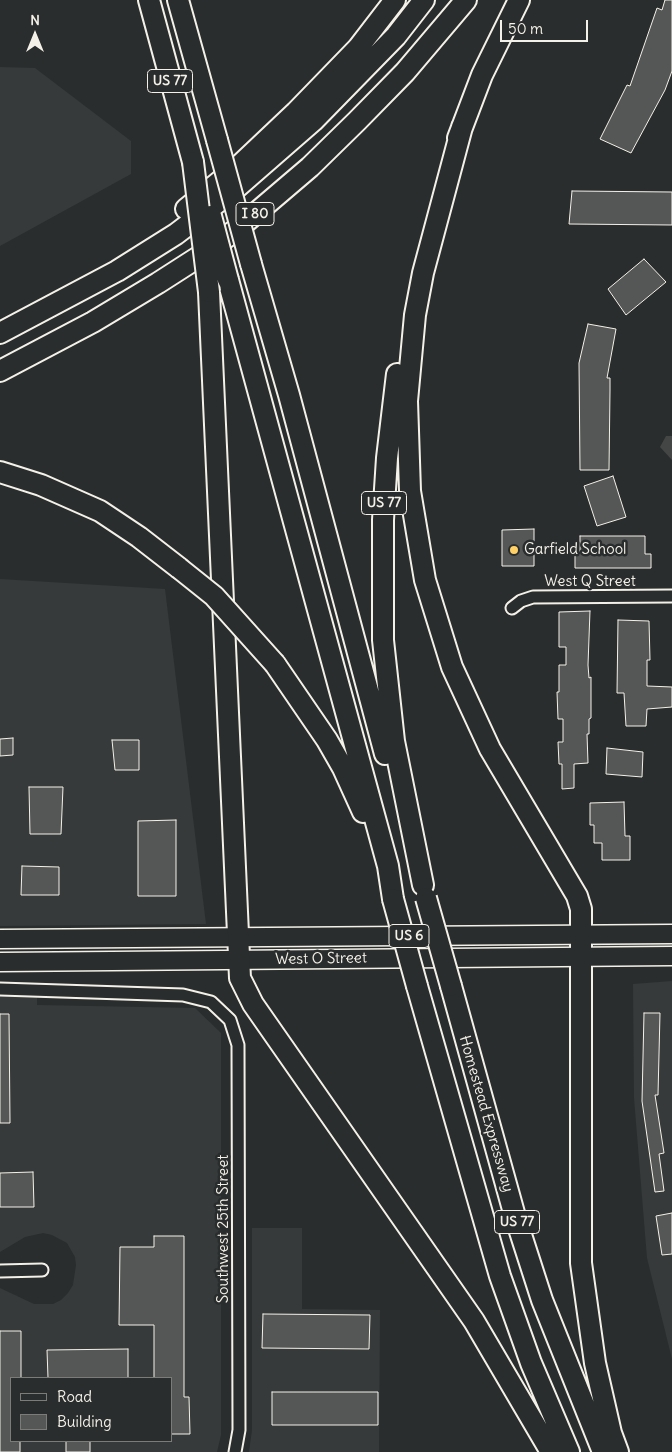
<!DOCTYPE html>
<style>
body{margin:0}
#map{position:relative;width:672px;height:1452px;overflow:hidden;background:#2a2d2e;font-family:Delius,sans-serif}
canvas{display:block}
.legend{position:absolute;left:10px;top:1377px;width:162px;height:65px;box-sizing:border-box;background:#2a2d2e;border:1px solid #7b7b78;margin:0;padding:6px 9px;list-style:none;font-size:15px;color:#f4f1e8}
.legend li{display:flex;align-items:center;gap:10px;height:25px}
.legend b{width:25px;border:1px solid #7b7b78}
.north{position:absolute;left:10px;top:10px;width:50px;height:50px;-webkit-text-stroke:4px #2a2d2e;paint-order:stroke;rotate:0deg;font-size:14px;font-weight:700;line-height:20px;text-align:center;color:#f4f1e8}
.north::after{content:'';display:block;margin:auto;width:18px;height:22px;background:#f4f1e8;clip-path:polygon(50% 0,100% 100%,50% 72%,0 100%)}
.scale{position:absolute;left:500px;top:20px;width:88px;height:22px;box-sizing:border-box;border:2px solid #f4f1e8;border-top:0;padding-left:6px;font-size:15px;line-height:18px;white-space:nowrap;color:#f4f1e8;-webkit-text-stroke:4px #2a2d2e;paint-order:stroke}
</style>
<div id="map">
<canvas width="672" height="1452"></canvas>
<ul class="legend">
<li><b style="height:6px;background:#2a2d2e"></b>Road</li>
<li><b style="height:14px;background:#555756"></b>Building</li>
</ul>
<div class="north">N</div>
<div class="scale">50 m</div>
</div>
<script>
const context = document.querySelector('canvas').getContext('2d');
context.lineJoin = 'round';
function fillPath(path, color) {
  context.fillStyle = color;
  context.fill(path, 'evenodd');
}
function toPath(rows) {
  const path = new Path2D();
  for (const r of rows) {
    path.moveTo(r[0], r[1]);
    for (let i = 2; i < r.length; i += 2) path.lineTo(r[i], r[i + 1]);
  }
  return path;
}
function strokePath(path, color, width, dash) {
  context.strokeStyle = color;
  context.lineWidth = width;
  context.lineCap = dash ? 'butt' : 'round';
  context.setLineDash(dash || []);
  context.stroke(path);
}
function write(font, color, halo, rows, align = 'center') {
  context.font = font + ' Delius,sans-serif';
  context.lineWidth = 5;
  context.setLineDash([]);
  context.textBaseline = 'middle';
  context.strokeStyle = halo;
  context.fillStyle = color;
  for (const [text, x, y, turn = 0] of rows) {
    context.save();
    context.translate(x, y);
    context.rotate((+turn || 0) * Math.PI / 180);
    context.textAlign = isNaN(turn) ? turn : align;
    if (halo) context.strokeText(text, 0, 0);
    context.fillText(text, 0, 0);
    context.restore();
  }
}
fillPath(toPath([
 [0,67,35,68,131,141,131,174,0,246],
 [0,579,165,589,206,924,0,926],
 [672,981,672,1359,647,1258,634,1098,633,984],
 [0,996,37,996,37,1005,195,1008,221,1033,221,1435,217,1452,0,1452,0,1288,34,1304,53,1304,61,1300,68,1293,73,1285,76,1265,75,1257,67,1243,52,1235,43,1233,25,1237,0,1252],
 [11,1378,171,1378,171,1441,11,1441],
 [252,1228,302,1228,302,1309,380,1310,379,1452,249,1452,252,1430]
]), '#373a3a');
fillPath(toPath([
 [666,436,672,436,672,460,660,447],
 [672,942,672,947,594,948,594,943]
]), '#444645');
const building = toPath([
 [665,0,672,0,672,71,665,90,631,153,600,139,627,85,630,86,657,8,662,10,665,0],
 [572,191,672,192,672,225,569,224,572,191],
 [644,259,666,282,626,315,608,289,644,259],
 [588,324,616,329,607,378,610,378,610,390,609,470,580,470,579,363,588,324],
 [613,476,626,517,597,526,584,486,613,476],
 [534,529,534,566,502,566,502,530,534,529],
 [580,536,645,536,645,554,651,554,651,568,575,568,575,554,580,554,580,536],
 [590,611,588,665,589,678,591,677,591,718,589,719,589,734,587,734,588,763,574,764,574,788,562,789,562,764,559,764,558,742,563,742,563,719,558,719,557,692,559,692,559,665,566,665,566,647,559,647,559,612,590,611],
 [618,620,649,621,650,660,647,660,647,686,672,687,672,707,647,709,646,726,626,726,624,693,617,693,618,620],
 [13,738,13,755,0,756,0,739,13,738],
 [112,740,139,740,139,770,115,770,112,740],
 [607,748,643,752,642,777,606,774,607,748],
 [29,787,63,787,61,834,30,834,29,787],
 [624,802,625,836,630,836,630,860,602,860,602,843,594,843,594,825,590,825,590,803,624,802],
 [176,820,176,896,138,896,138,821,176,820],
 [22,866,59,867,59,895,21,895,22,866],
 [644,1013,660,1013,658,1095,655,1095,664,1153,659,1154,664,1191,655,1192,642,1101,644,1013],
 [0,1014,9,1014,10,1123,0,1123,0,1014],
 [33,1172,34,1207,0,1207,0,1173,33,1172],
 [672,1213,672,1254,662,1255,656,1216,672,1213],
 [154,1236,184,1236,184,1397,189,1397,190,1434,171,1434,171,1378,154,1378,154,1325,119,1325,120,1247,154,1247,154,1236],
 [263,1314,370,1315,369,1349,262,1348,263,1314],
 [0,1331,21,1331,21,1378,11,1378,11,1441,20,1441,20,1452,0,1452,0,1331],
 [128,1349,128,1378,48,1378,47,1350,128,1349],
 [272,1392,378,1392,378,1425,272,1425,272,1392],
 [66,1441,90,1441,90,1452,66,1452,66,1441]
]);
fillPath(building, '#555756');
strokePath(building, '#f4f1e8', 1);
const minor = toPath([
 [512,608,521,601,533,597,672,596],
 [0,989,183,995,211,1002,230,1020,238,1045,239,1430,235,1452],
 [0,1271,42,1270]
]);
const primary = toPath([
 [0,939,672,934],
 [0,962,672,956]
]);
const motorway = toPath([
 [149,0,193,162],
 [178,0,217,140],
 [462,127,423,273,415,315,407,401,410,491,425,580,452,667,490,749,577,896,581,909,581,1263,595,1363,611,1433,618,1452],
 [458,138,482,75,519,0],
 [186,209,240,165,296,112,358,48,395,0],
 [251,264,289,395,385,754],
 [228,280,388,866,393,899],
 [209,292,240,978,253,1004,474,1321,551,1452],
 [0,333,117,271,176,234,235,189,313,121,396,36,424,0],
 [0,371,93,322,158,283,211,249,242,225,310,167,357,121,405,72,466,0],
 [397,374,387,458,383,520,383,640,394,741,423,885],
 [0,472,41,485,100,511,139,537,179,568],
 [275,664,327,740,343,768,363,812],
 [417,986,500,1276,531,1363,569,1452],
 [451,986,514,1213,542,1300,603,1452]
]);
strokePath(minor, '#f4f1e8', 15);
strokePath(primary, '#f4f1e8', 21);
strokePath(motorway, '#f4f1e8', 24);
strokePath(minor, '#2a2d2e', 11);
strokePath(primary, '#2a2d2e', 18);
strokePath(motorway, '#2a2d2e', 20);
const motorwayBridge = toPath([
 [217,140,251,264],
 [193,162,209,292],
 [211,216,228,280],
 [179,568,214,596,275,664],
 [426,898,451,986],
 [393,899,417,986]
]);
strokePath(motorwayBridge, '#f4f1e8', 24, []);
strokePath(motorwayBridge, '#2a2d2e', 20);
for (const [x, y, r, color] of [
 [514,550,5,"#ffd166"]
]) {
  const dot = new Path2D();
  dot.arc(x, y, r, 0, 2 * Math.PI);
  context.fillStyle = color;
  context.fill(dot);
  strokePath(dot, '#2a2d2e', 2);
}
for (const [x, y, w] of [
 [170,81,45],
 [255,214,38],
 [384,503,45],
 [409,936,40],
 [517,1222,45]
]) {
  const box = new Path2D();
  box.roundRect(x - w / 2, y - 11.5, w, 23, 4);
  context.fillStyle = '#2a2d2e';
  context.fill(box);
  strokePath(box, '#f4f1e8', 1);
}
write('bold 14px', '#f4f1e8', null, [
 ["US 77",170,81],
 ["I 80",255,214],
 ["US 77",384,503],
 ["US 6",409,936],
 ["US 77",517,1222]
]);
write('15px', '#f4f1e8', '#2a2d2e', [
 ["Garfield School",524,550]
], 'left');
write('15px', '#f4f1e8', '#2a2d2e', [
 ["West Q Street",590,582],
 ["West O Street",321,959,-1],
 ["Homestead Expressway",486,1114,74],
 ["Southwest 25th Street",224,1229,-90]
]);
</script>
